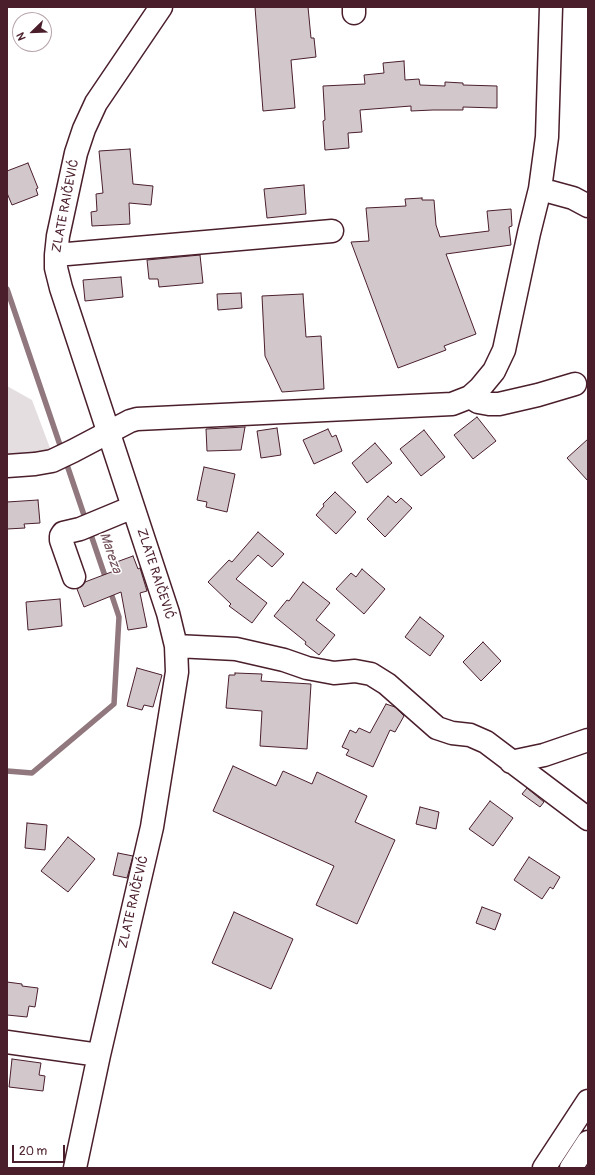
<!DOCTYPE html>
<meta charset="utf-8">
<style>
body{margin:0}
#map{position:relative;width:595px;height:1175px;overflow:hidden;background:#fff;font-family:Pangolin,sans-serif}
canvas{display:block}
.frame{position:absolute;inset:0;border:8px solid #4a1f2b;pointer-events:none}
.north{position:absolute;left:12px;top:12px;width:40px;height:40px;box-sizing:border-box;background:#fff;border:1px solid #b7a5aa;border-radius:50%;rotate:247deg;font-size:11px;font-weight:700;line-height:16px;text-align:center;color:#4a1f2b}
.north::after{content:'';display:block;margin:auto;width:14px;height:18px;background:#4a1f2b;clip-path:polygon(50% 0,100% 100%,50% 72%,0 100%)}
.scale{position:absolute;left:12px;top:1145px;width:53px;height:18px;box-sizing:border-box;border:2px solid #4a1f2b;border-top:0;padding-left:5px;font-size:12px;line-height:14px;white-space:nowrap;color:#4a1f2b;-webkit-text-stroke:3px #fff;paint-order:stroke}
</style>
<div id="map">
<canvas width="595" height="1175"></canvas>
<div class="frame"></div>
<div class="north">N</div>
<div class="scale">20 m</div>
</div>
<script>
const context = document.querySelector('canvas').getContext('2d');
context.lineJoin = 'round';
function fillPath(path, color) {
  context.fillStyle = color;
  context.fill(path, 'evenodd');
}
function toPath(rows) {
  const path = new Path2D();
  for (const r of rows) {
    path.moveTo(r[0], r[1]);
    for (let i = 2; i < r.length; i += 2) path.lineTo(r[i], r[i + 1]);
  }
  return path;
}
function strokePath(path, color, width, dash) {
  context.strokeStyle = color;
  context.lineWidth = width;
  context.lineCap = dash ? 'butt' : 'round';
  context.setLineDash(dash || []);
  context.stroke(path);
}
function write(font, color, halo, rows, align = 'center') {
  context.font = font + ' Pangolin,sans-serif';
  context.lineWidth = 3;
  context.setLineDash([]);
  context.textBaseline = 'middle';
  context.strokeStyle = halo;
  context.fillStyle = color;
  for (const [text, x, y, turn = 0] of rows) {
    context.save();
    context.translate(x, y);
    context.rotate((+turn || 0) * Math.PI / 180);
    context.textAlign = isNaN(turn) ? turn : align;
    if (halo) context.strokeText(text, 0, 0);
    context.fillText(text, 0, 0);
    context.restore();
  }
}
fillPath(toPath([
 [7,386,32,400,53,456,7,458]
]), '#e5dee0');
strokePath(toPath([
 [7,289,62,451],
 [65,459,86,521],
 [89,529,107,582],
 [7,771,32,773,114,704,119,617,110,590]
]), '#91787e', 5.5);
const building = toPath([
 [255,7,308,7,311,38,314,38,316,57,291,60,295,108,263,111,255,7],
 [404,61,405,80,419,79,420,85,445,86,445,82,463,83,463,85,497,86,497,108,463,107,463,110,433,110,411,111,411,106,360,110,362,132,348,133,349,148,325,150,323,121,325,120,323,86,365,84,364,75,384,73,383,63,404,61],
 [130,149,133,184,153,186,151,205,129,203,130,224,92,226,91,212,97,211,96,194,103,193,99,151,130,149],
 [28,163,38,188,36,189,38,195,12,205,7,193,7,171,28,163],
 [304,185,306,214,267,218,264,189,304,185],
 [422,198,422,200,434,200,436,225,440,237,489,231,487,211,511,209,512,226,509,227,511,245,446,254,476,334,444,346,446,350,398,368,351,242,369,241,366,208,406,206,405,199,422,198],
 [200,255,203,283,159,287,158,279,149,279,147,260,200,255],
 [121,277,123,297,85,301,83,280,121,277],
 [241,293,242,308,218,310,217,294,241,293],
 [303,294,306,337,321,336,324,389,282,392,265,356,262,296,303,294],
 [477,417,496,441,473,459,454,435,477,417],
 [245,427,241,450,207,451,206,429,245,427],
 [277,428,281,455,261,458,257,431,277,428],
 [328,429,332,437,336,435,342,451,314,464,303,440,328,429],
 [424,430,445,457,421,476,400,449,424,430],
 [588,439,588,481,567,458,588,439],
 [375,443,392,463,367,483,352,463,375,443],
 [204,467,235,474,227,512,206,507,207,502,197,500,204,467],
 [335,492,356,512,336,534,316,515,324,506,323,504,335,492],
 [388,496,396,503,401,498,412,508,385,537,367,519,388,496],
 [38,500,40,523,24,524,25,528,7,529,7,502,38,500],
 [258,532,284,554,272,567,258,555,236,579,267,603,252,623,229,606,231,604,208,582,229,560,232,562,258,532],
 [133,556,138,569,140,568,147,591,140,593,147,627,128,630,121,592,84,607,77,589,83,585,85,582,114,571,111,564,133,556],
 [362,569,385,589,364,614,336,589,351,573,356,577,362,569],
 [303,582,330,603,316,620,335,635,319,655,305,644,306,642,274,616,287,600,289,601,303,582],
 [60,599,62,626,28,630,26,602,60,599],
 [420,617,444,636,430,656,405,637,420,617],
 [483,642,501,661,481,681,463,662,483,642],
 [137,668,162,675,153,707,144,705,142,710,127,706,137,668],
 [235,673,262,674,261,681,311,684,307,749,260,746,262,711,226,708,229,675,235,675,235,673],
 [386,704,395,707,404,716,395,732,390,730,373,767,346,755,349,750,342,747,350,730,356,733,359,728,370,733,386,704],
 [233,766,276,786,283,771,312,784,317,772,367,796,355,822,395,840,357,924,316,905,334,866,213,811,233,766],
 [527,788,544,802,540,807,522,794,527,788],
 [490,801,513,818,493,846,469,829,490,801],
 [420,807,439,812,436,829,416,824,420,807],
 [27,823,47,825,45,850,25,848,27,823],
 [68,837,95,859,68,892,41,871,68,837],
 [118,853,133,856,127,878,113,875,118,853],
 [529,857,560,877,553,889,550,887,542,899,514,880,529,857],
 [482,907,501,914,495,930,476,923,482,907],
 [234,912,293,939,271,989,212,963,234,912],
 [7,982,22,984,22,986,38,988,35,1007,29,1006,27,1017,7,1015,7,982],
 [12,1059,41,1063,39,1075,45,1076,43,1091,9,1087,12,1059]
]);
fillPath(building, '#d2c7cb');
strokePath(building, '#4a1f2b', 1);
const minor = toPath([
 [354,7,354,13],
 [540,189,573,198,588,206],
 [56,255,332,231],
 [470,397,478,402,489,404,499,404,538,395,575,384],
 [7,466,35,464,52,461,73,451,130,421,137,419,452,404,470,397,480,388,494,371,504,350,529,233,540,189,547,137,551,7],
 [74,577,61,540,61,536,63,533,80,529,133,507],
 [176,646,236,649,284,660,307,668,334,673,355,671,371,674,387,684,437,728,452,733,470,735,486,742,588,819],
 [511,762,544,755,588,740],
 [7,1042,99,1055],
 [75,1168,99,1055,152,827,177,672,176,646,168,613,61,288,56,268,56,255,58,236,76,153,84,129,96,103,161,7]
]);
const major = toPath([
 [544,1168,588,1101],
 [571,1168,588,1142]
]);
strokePath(minor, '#4a1f2b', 25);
strokePath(major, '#4a1f2b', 25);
strokePath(minor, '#fff', 22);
strokePath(major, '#fff', 22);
write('13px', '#4a1f2b', '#fff', [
 ["ZLATE RAIČEVIĆ",66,206,-79],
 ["ZLATE RAIČEVIĆ",155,574,72],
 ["ZLATE RAIČEVIĆ",134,902,-77]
]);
write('italic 14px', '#74535c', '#fff', [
 ["Mareza",110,553,71]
]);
</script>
